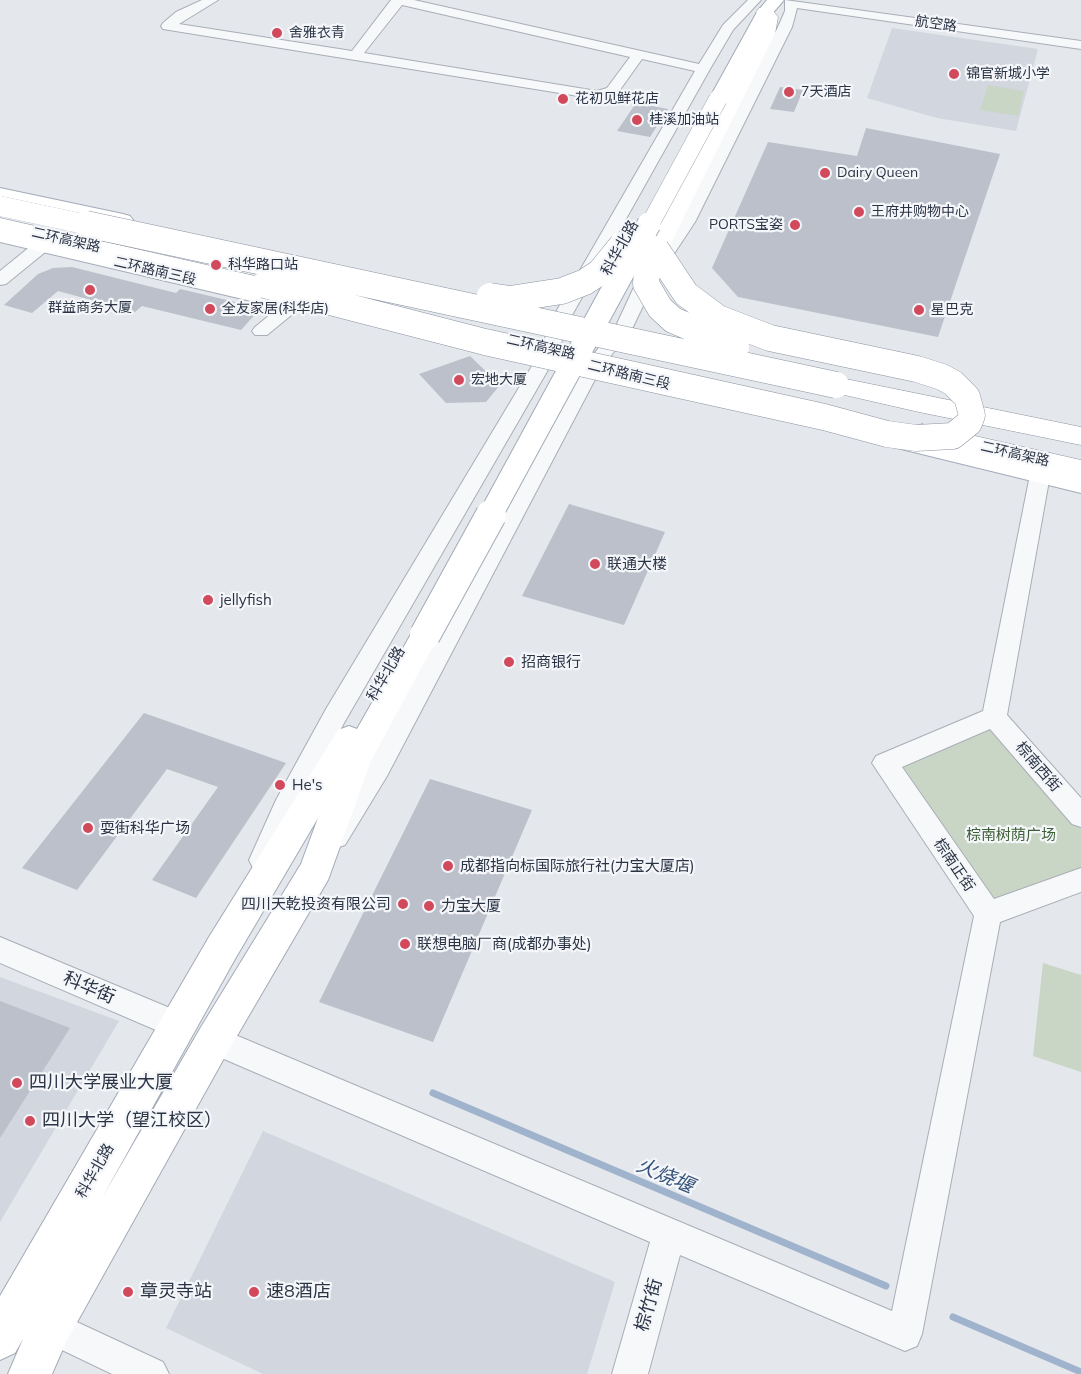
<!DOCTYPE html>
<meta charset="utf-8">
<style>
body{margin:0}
canvas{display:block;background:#e4e7ec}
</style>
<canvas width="1081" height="1374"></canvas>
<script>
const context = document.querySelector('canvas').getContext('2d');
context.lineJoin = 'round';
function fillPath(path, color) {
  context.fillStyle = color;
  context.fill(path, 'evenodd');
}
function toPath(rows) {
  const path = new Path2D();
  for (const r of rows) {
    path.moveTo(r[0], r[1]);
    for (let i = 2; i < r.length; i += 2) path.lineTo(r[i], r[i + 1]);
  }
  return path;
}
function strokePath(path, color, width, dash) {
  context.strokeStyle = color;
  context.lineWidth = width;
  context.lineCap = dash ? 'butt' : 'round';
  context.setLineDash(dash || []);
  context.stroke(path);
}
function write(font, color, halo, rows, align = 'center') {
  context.font = font + ' Mulish,"Noto Sans SC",sans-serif';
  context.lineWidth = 4.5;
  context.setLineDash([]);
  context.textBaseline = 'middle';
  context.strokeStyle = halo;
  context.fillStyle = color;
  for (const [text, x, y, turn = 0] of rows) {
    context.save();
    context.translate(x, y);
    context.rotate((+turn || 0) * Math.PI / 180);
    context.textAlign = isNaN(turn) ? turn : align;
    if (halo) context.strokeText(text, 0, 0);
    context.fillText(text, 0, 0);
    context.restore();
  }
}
fillPath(toPath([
 [892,28,1038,49,1016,131,937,118,867,98],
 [0,977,119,1021,0,1222],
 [263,1131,615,1282,587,1374,263,1374,166,1328]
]), '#d2d6de');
fillPath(toPath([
 [988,85,1024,91,1018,116,980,110],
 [994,717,1081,816,1081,880,988,914,885,763],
 [1043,963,1081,975,1081,1072,1033,1056]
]), '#c9d6c5');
strokePath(toPath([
 [433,1093,886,1286],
 [953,1317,1081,1372]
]), '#9fb4cc', 7);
fillPath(toPath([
 [780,87,803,90,794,112,770,109],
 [636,103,668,109,650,137,617,131],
 [866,128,1000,154,938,337,738,297,712,268,768,142,857,156],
 [72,267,176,293,180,289,261,308,241,330,142,306,135,312,58,291,32,313,4,305,38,274,53,268],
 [470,356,500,385,486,402,446,403,419,374],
 [569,504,665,532,624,625,522,596],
 [144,713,286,763,196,898,152,880,218,787,167,769,77,890,22,868],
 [430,779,532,810,433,1042,319,1002],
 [0,1001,70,1028,0,1138]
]), '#bbc0ca');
const minor = toPath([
 [202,0,218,0,179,24,352,51,391,0,414,0,699,64,723,25,748,0,761,0,733,30,710,69,571,317,556,356,344,723,297,811,271,868,262,872,253,868,249,860,276,800,326,709,538,356,553,317,695,71,642,59,617,94,597,99,163,29,161,26,163,23,176,12,202,0],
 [402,5,630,57,607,88,597,91,364,53,402,5],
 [785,0,1081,41,1081,49,797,8,792,27,695,222,652,287,632,329,601,368,387,776,345,845,336,848,327,845,323,837,327,829,369,762,584,366,615,328,634,287,679,222,778,27,785,11,785,0],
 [43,240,49,241,51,245,49,249,6,284,0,285,0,271,37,241,43,240],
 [294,299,300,300,303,304,300,308,267,335,255,335,252,331,255,327,288,300,294,299],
 [1040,468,1047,470,1050,475,1007,715,1081,798,1081,827,1072,824,990,729,902,767,994,899,1081,868,1081,892,1000,922,922,1334,917,1346,905,1351,680,1255,648,1374,612,1374,650,1242,203,1050,199,1040,203,1030,214,1026,892,1311,974,916,872,763,876,756,983,711,1030,475,1033,470,1040,468],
 [0,937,189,1016,194,1026,189,1036,179,1040,0,963,0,937],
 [51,1310,163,1362,169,1374,112,1374,39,1339,34,1327,39,1315,51,1310]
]);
const major = toPath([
 [767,0,784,0,772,14,724,103,712,103,709,99,757,12,767,0],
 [0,188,123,214,130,216,133,220,130,224,123,226,0,200,0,188],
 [0,230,298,298,306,300,309,305,306,310,298,312,0,242,0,230],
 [898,432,1081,475,1081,493,889,446,886,440,889,434,898,432],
 [425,624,435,627,439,635,371,761,328,880,227,1053,66,1342,52,1374,8,1374,23,1339,15,1353,0,1360,0,1296,209,937,338,730,349,726,357,729,415,627,425,624],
 [318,818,301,864,201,1027,102,1198,235,959,318,818]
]);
const highway = toPath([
 [765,7,771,8,778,17,775,34,668,249,664,254,656,256,648,254,644,249,757,34,760,17,756,12,759,8,765,7],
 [0,218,264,278,272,280,276,285,272,290,264,292,0,232,0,218],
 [836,377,1081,427,1081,445,919,412,827,391,823,385,827,379,836,377],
 [922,424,1081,460,1081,478,912,439,908,433,912,427,922,424]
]);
strokePath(minor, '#a9aeb7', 2);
strokePath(major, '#a3abb8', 2);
strokePath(highway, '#8b94a3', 1);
fillPath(minor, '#f7f8fa');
fillPath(major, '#fff');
fillPath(highway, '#fff');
const majorBridgeFar2 = toPath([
 [649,226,718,99]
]);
const majorBridgeFar1 = toPath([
 [490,516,649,224]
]);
const majorBridge = toPath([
 [425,635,491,515]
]);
const highwayBridgeFar1 = toPath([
 [0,206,93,226]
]);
const highwayBridge = toPath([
 [86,224,836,385],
 [656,249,647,269,646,284,660,308,673,320,736,347],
 [264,285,485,342,824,417,887,434,916,438,953,436,969,423,972,415,967,397,953,383,942,377,917,369,770,338,718,318,686,294,656,249],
 [490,296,510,299,562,291,585,282,600,272,622,245]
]);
strokePath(majorBridgeFar2, '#a3abb8', 19, []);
strokePath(majorBridgeFar1, '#a3abb8', 25, []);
strokePath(majorBridge, '#a3abb8', 32, []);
strokePath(highwayBridgeFar1, '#8b94a3', 20, []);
strokePath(highwayBridge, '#8b94a3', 27, []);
strokePath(majorBridgeFar2, '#fff', 18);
strokePath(majorBridgeFar1, '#fff', 23);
strokePath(majorBridge, '#fff', 30);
strokePath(highwayBridgeFar1, '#fff', 20);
strokePath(highwayBridge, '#fff', 26);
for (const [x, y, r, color] of [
 [277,33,6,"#d1495b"],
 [954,74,6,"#d1495b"],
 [789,92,6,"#d1495b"],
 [563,99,6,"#d1495b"],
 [637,120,6,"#d1495b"],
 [825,173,6,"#d1495b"],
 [859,212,6,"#d1495b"],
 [795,225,6,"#d1495b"],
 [216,265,6,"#d1495b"],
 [90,290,6,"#d1495b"],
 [210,309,6,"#d1495b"],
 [919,310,6,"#d1495b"],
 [459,380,6,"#d1495b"],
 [595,564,6,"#d1495b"],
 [208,600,6,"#d1495b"],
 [509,662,6,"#d1495b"],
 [280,785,6,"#d1495b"],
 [88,828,6,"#d1495b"],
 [448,866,6,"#d1495b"],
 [403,904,6,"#d1495b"],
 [429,906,6,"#d1495b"],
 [405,944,6,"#d1495b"],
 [17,1083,6,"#d1495b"],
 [30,1121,6,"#d1495b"],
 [128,1292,6,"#d1495b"],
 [254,1292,6,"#d1495b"]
]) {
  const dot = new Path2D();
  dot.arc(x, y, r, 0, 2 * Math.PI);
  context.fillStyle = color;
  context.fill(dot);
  strokePath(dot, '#f4f6f9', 2);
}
write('14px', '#2b3445', '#f4f6f9', [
 ["航空路",936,24,8],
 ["二环高架路",66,240,13],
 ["二环路南三段",155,271,13],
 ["二环高架路",541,347,13],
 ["二环路南三段",629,375,14],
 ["二环高架路",1015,454,13]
]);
write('14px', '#2b3445', '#f4f6f9', [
 ["舍雅衣青",289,33],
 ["锦官新城小学",966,74],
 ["7天酒店",801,92],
 ["花初见鲜花店",575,99],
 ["桂溪加油站",649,120],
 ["Dairy Queen",837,173],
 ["王府井购物中心",871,212],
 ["PORTS宝姿",783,225,"right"],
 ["科华路口站",228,265],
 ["群益商务大厦",90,308,"center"],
 ["全友家居(科华店)",222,309],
 ["星巴克",931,310],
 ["宏地大厦",471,380]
], 'left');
write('15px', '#2b3445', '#f4f6f9', [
 ["科华北路",620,248,-61],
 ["科华北路",386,674,-60],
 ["棕南西街",1038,767,49],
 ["棕南正街",954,865,56],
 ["科华北路",95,1171,-60]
]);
write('15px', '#2b3445', '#f4f6f9', [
 ["联通大楼",607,564],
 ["jellyfish",220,600],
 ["招商银行",521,662],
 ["He's",292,785],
 ["耍街科华广场",100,828],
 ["成都指向标国际旅行社(力宝大厦店)",460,866],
 ["四川天乾投资有限公司",391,904,"right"],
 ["力宝大厦",441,906],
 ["联想电脑厂商(成都办事处)",417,944]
], 'left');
write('15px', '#3f6138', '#f4f6f9', [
 ["棕南树荫广场",1011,835]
]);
write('18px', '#2b3445', '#f4f6f9', [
 ["科华街",89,988,23],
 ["棕竹街",649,1305,-74]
]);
write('18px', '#2b3445', '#f4f6f9', [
 ["四川大学展业大厦",29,1083],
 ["四川大学（望江校区）",42,1121],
 ["章灵寺站",140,1292],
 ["速8酒店",266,1292]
], 'left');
write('italic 20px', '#34527a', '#f4f6f9', [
 ["火烧堰",665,1176,23]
]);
</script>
